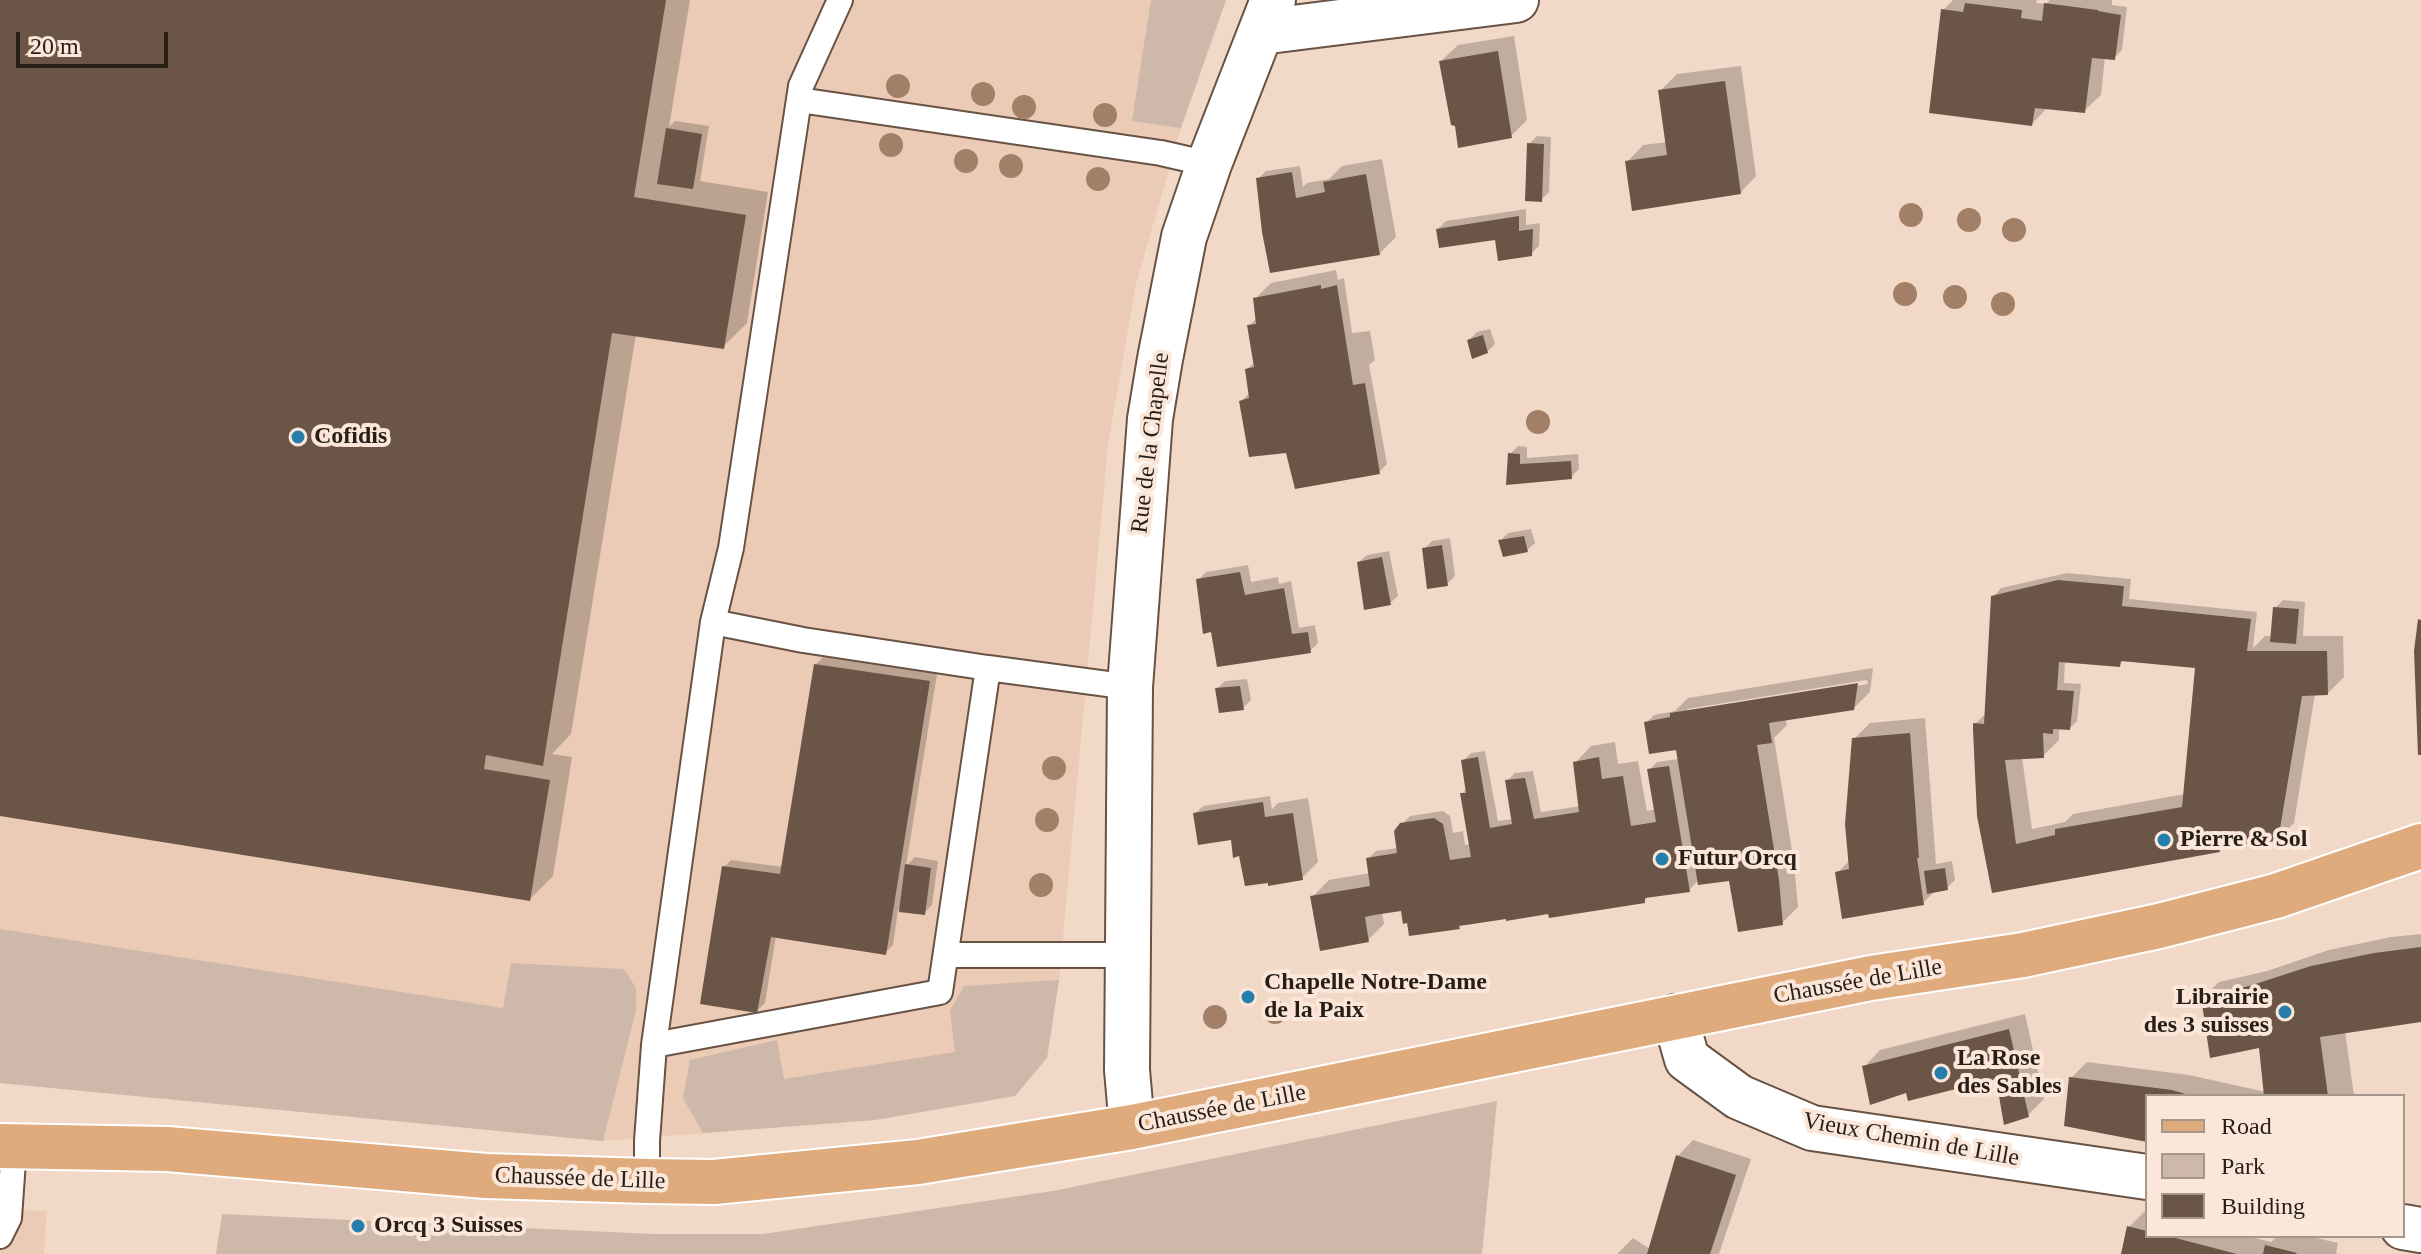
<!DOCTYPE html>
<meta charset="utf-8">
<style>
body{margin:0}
#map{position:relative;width:2421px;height:1254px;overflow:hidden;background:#f2d9c7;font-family:"Times New Roman",serif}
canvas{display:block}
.legend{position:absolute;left:2145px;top:1094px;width:260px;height:144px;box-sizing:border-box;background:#fbe7d9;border:2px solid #a6978c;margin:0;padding:10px 14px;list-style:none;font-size:24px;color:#271e18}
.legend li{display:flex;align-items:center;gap:16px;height:40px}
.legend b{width:40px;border:2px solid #a6978c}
.scale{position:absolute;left:16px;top:32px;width:152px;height:36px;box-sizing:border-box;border:4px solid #271e18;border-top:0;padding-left:10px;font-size:24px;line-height:28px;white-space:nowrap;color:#271e18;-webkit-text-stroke:6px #fbe7d9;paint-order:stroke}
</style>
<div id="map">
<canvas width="2421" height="1254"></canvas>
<ul class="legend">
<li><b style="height:10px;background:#dfab7d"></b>Road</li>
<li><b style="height:22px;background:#ceb8a9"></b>Park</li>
<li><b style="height:22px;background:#6a5546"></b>Building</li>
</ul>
<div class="scale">20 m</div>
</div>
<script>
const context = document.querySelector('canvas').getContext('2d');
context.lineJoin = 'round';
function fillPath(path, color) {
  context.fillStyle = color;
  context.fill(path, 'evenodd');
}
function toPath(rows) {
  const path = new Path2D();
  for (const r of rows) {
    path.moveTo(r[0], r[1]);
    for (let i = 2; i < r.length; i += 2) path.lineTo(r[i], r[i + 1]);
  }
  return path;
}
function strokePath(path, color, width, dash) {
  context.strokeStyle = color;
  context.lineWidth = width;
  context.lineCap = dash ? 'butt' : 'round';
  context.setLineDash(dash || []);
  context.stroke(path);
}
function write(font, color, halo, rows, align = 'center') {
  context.font = font + ' "Times New Roman",serif';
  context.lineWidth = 8;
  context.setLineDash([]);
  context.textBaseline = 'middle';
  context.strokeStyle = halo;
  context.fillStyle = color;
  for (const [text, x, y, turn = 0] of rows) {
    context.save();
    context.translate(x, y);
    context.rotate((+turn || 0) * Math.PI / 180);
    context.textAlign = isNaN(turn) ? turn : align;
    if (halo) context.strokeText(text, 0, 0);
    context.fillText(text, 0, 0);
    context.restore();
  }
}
fillPath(toPath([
 [0,0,1226,0,1181,128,1136,284,1108,445,1059,980,1047,1058,1015,1096,875,1120,603,1141,0,1083],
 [0,1210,47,1211,44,1254,0,1254]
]), '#ebcbb6');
fillPath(toPath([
 [1151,0,1226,0,1181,128,1132,121],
 [0,929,503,1008,511,963,624,969,636,988,636,1010,603,1141,0,1083],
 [1059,980,1047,1058,1015,1096,875,1120,703,1133,683,1098,690,1060,777,1040,784,1079,955,1052,950,1011,964,986],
 [1497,1101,1482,1254,216,1254,222,1214,653,1234,763,1234,1053,1191]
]), '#ceb8a9');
fillPath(toPath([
 [0,0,690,0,669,127,675,121,709,126,700,181,768,192,747,323,723,347,636,334,571,734,552,754,572,757,553,876,530,899,0,814],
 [1953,0,2037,0,2036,3,2046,4,2050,0,2112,0,2112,5,2127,7,2122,50,2114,58,2105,57,2101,95,2084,111,2048,107,2032,124,1943,10],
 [1514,36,1527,120,1511,136,1441,61,1458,45],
 [1741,66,1756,176,1740,193,1627,162,1643,145,1667,142,1661,90,1677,74],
 [1537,136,1551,137,1549,192,1541,200,1529,144],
 [1382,159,1396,237,1379,254,1258,179,1266,171,1300,166,1303,187,1307,183,1329,179,1342,166],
 [1526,209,1526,225,1540,223,1539,246,1531,254,1496,238,1438,229,1446,221],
 [1336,270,1338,280,1344,278,1352,333,1370,331,1375,360,1369,365,1387,464,1379,472,1288,451,1241,401,1251,392,1247,369,1255,362,1249,326,1257,318,1255,299,1271,283],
 [1490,329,1495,344,1487,352,1469,340,1477,332],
 [1518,446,1527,447,1527,458,1578,454,1579,469,1571,477,1508,483,1510,454],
 [1531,529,1535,543,1527,550,1500,541,1508,533],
 [1450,538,1455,576,1447,584,1424,549,1432,541],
 [1389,551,1398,596,1390,603,1359,562,1367,555],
 [1248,565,1251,582,1278,577,1279,584,1291,581,1299,628,1315,625,1318,643,1310,651,1212,630,1198,580,1206,572],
 [2067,573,2131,579,2129,599,2257,612,2253,648,2265,636,2273,636,2275,608,2283,600,2305,602,2303,636,2343,636,2344,677,2328,693,2315,694,2294,823,2278,839,2224,844,2219,850,1994,890,1975,724,1987,712,1993,597,2001,588],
 [2124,659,2198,666,2185,794,2073,814,2065,822,2032,829,2022,757,2043,756,2059,740,2059,728,2070,728,2077,721,2081,684,2064,683,2065,661,2119,665],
 [823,657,937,674,906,866,915,857,938,861,932,905,924,913,898,910,893,945,885,953,776,936,765,1003,757,1011,724,867,731,860,783,867,816,664],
 [1873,668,1870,692,1854,708,1786,719,1787,725,1774,738,1794,863,1798,907,1782,923,1731,879,1699,880,1689,890,1650,895,1644,901,1463,923,1459,927,1409,920,1402,909,1382,912,1384,924,1368,940,1312,897,1329,880,1370,873,1368,859,1376,851,1398,848,1401,825,1410,816,1443,811,1450,816,1453,833,1463,831,1465,845,1471,844,1462,793,1467,788,1463,761,1471,753,1485,751,1498,821,1513,819,1507,781,1515,773,1533,771,1541,812,1581,806,1575,763,1591,746,1615,742,1618,764,1638,761,1647,811,1656,809,1649,770,1657,762,1679,759,1677,748,1646,723,1654,715,1675,711,1688,698],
 [1867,680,1868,684,1687,713,1687,709],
 [1247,679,1251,700,1243,708,1217,689,1225,681],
 [1925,718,1936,864,1952,861,1955,880,1947,888,1936,890,1923,903,1837,873,1850,860,1854,739,1870,723],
 [1270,796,1272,809,1278,803,1308,798,1318,862,1302,878,1241,851,1232,838,1195,814,1203,806],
 [2421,934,2421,1020,2345,1031,2354,1096,2147,1096,2147,1140,2071,1078,2087,1062,2189,1075,2266,1092,2261,1046,2203,998,2219,982,2267,971,2329,950,2391,937],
 [2025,1014,2044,1099,2028,1115,1997,1077,1908,1091,1864,1067,1880,1050],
 [1693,1140,1751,1159,1719,1254,1617,1254,1633,1238,1650,1249,1677,1157],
 [2145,1211,2147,1211,2147,1236,2247,1236,2271,1242,2277,1236,2308,1236,2338,1243,2336,1253,2339,1254,2123,1254,2129,1227]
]), '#0003');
fillPath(toPath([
 [0,0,666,0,634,197,746,215,724,349,612,333,543,766,486,755,484,769,550,780,530,901,0,816],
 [1965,3,2022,10,2021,18,2042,21,2044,3,2098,10,2098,11,2121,15,2115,60,2092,58,2085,113,2035,108,2032,126,1929,113,1941,9,1963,12],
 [1498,51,1512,138,1458,148,1455,126,1451,125,1439,61],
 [1725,81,1741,194,1632,211,1625,161,1667,155,1658,90],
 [666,128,702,134,693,189,657,184],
 [1527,143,1544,144,1542,202,1525,201],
 [1292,172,1296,198,1325,192,1323,182,1366,174,1380,255,1270,273,1262,232,1256,178],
 [1519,216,1519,231,1533,229,1532,256,1498,261,1495,240,1439,248,1436,229],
 [1321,285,1321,289,1337,285,1353,385,1365,383,1380,474,1295,489,1286,453,1249,457,1239,401,1249,398,1245,369,1254,367,1247,325,1256,324,1253,298],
 [1483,335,1488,353,1472,359,1467,340],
 [1508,453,1520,454,1520,464,1571,461,1572,479,1506,485],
 [1524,536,1528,552,1503,557,1498,540],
 [1442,545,1448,586,1427,589,1422,548],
 [1382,557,1391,605,1364,610,1357,562],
 [1240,572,1245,595,1284,588,1292,634,1308,632,1311,653,1217,667,1211,632,1203,634,1196,579],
 [2058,580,2124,586,2122,606,2251,619,2247,651,2327,651,2328,695,2302,696,2278,841,2219,847,2220,852,1992,893,1977,816,1973,730,1973,723,1984,724,1991,596],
 [2121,661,2195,668,2182,807,2055,829,2055,835,2016,844,2005,760,2044,758,2043,733,2053,734,2053,729,2070,730,2074,691,2057,690,2059,662,2120,667],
 [2273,607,2299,609,2296,644,2270,642],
 [2418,619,2421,620,2421,755,2418,755,2414,651],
 [814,664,930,681,886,955,771,937,757,1013,700,1004,722,866,780,874],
 [1858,683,1854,710,1769,723,1772,743,1757,745,1779,880,1783,925,1738,932,1729,881,1698,885,1676,750,1649,754,1644,722,1670,717,1670,713],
 [1240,686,1244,710,1219,713,1215,688],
 [1910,733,1919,858,1917,858,1924,905,1842,919,1835,872,1849,869,1845,824,1852,738],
 [1478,757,1490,828,1512,824,1505,780,1525,778,1534,819,1579,812,1573,762,1599,757,1602,779,1623,776,1631,826,1656,822,1647,769,1669,766,1690,892,1645,898,1645,903,1549,918,1548,914,1506,921,1506,919,1459,926,1460,929,1409,936,1407,923,1403,924,1401,911,1374,915,1365,917,1369,942,1320,951,1310,896,1370,886,1366,858,1397,853,1394,831,1400,823,1434,818,1443,824,1450,860,1471,857,1460,793,1466,793,1461,760],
 [1263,802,1265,817,1293,813,1303,880,1268,886,1268,883,1245,886,1239,856,1233,858,1231,840,1198,845,1193,813],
 [905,864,931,868,925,915,899,912],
 [1945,868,1948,890,1927,894,1924,871],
 [2421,947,2421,1022,2320,1037,2328,1096,2264,1096,2259,1048,2210,1058,2201,997,2249,986,2311,966,2374,953],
 [2009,1029,2029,1117,2004,1125,1996,1079,1908,1101,1906,1093,1870,1105,1862,1066],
 [2069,1077,2172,1090,2192,1096,2147,1096,2147,1142,2064,1126],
 [1676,1155,1736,1175,1710,1254,1647,1254],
 [2127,1226,2147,1231,2147,1236,2168,1236,2237,1254,2121,1254],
 [2265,1245,2297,1253,2296,1254,2263,1254]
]), '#6a5546');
const lane = toPath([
 [799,100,1161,153,1209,164],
 [988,668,1130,687],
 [946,955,1129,955],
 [654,1045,713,622,731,548,801,86,840,0],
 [647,1181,647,1141,654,1045,940,992,988,668,803,640,713,622],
 [0,1236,9,1218,14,1147]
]);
const street = toPath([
 [1261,32,1516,0],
 [1675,1017,1687,1059,1739,1097,1812,1128,2147,1177],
 [1132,1127,1127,1070,1130,687,1150,419,1160,359,1184,237,1209,164,1273,0],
 [2403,1227,2421,1230]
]);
const primary = toPath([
 [0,1146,167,1149,486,1176,647,1181,714,1182,918,1162,1132,1127,1871,978,2023,955,2159,926,2276,896,2421,846]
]);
strokePath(lane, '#685244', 28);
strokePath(street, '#685244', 48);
strokePath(primary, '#fff', 48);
strokePath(lane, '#fff', 24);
strokePath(street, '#fff', 44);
strokePath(primary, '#dfab7d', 44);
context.fillStyle = '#a28067';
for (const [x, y] of [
 [898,86],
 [983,94],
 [1024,107],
 [1105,115],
 [891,145],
 [966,161],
 [1011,166],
 [1098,179],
 [1911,215],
 [1969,220],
 [2014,230],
 [1905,294],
 [1955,297],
 [2003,304],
 [1538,422],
 [1054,768],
 [1047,820],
 [1041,885],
 [1275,1012],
 [1215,1017]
]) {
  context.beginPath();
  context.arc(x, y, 12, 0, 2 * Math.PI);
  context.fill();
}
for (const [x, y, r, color] of [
 [298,437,8,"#257eac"],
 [2164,840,8,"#257eac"],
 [1662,859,8,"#257eac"],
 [1248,997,8,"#257eac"],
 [2285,1012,8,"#257eac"],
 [1941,1073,8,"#257eac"],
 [358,1226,8,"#257eac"]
]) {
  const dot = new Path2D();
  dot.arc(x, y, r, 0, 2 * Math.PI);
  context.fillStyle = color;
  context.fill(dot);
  strokePath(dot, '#fbe7d9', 3);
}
write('bold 24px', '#271e18', '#fbe7d9', [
 ["Cofidis",314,437],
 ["Pierre & Sol",2180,840],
 ["Futur Orcq",1678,859],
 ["Chapelle Notre-Dame",1264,983],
 ["de la Paix",1264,1011],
 ["Librairie",2269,998,"right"],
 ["des 3 suisses",2269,1026,"right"],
 ["La Rose",1957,1059],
 ["des Sables",1957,1087],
 ["Orcq 3 Suisses",374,1226]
], 'left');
write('24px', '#271e18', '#fbe7d9', [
 ["Rue de la Chapelle",1151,443,-83],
 ["Chaussée de Lille",1858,982,-10],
 ["Chaussée de Lille",1222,1109,-11],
 ["Vieux Chemin de Lille",1911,1140,10],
 ["Chaussée de Lille",580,1179,2]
]);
</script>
